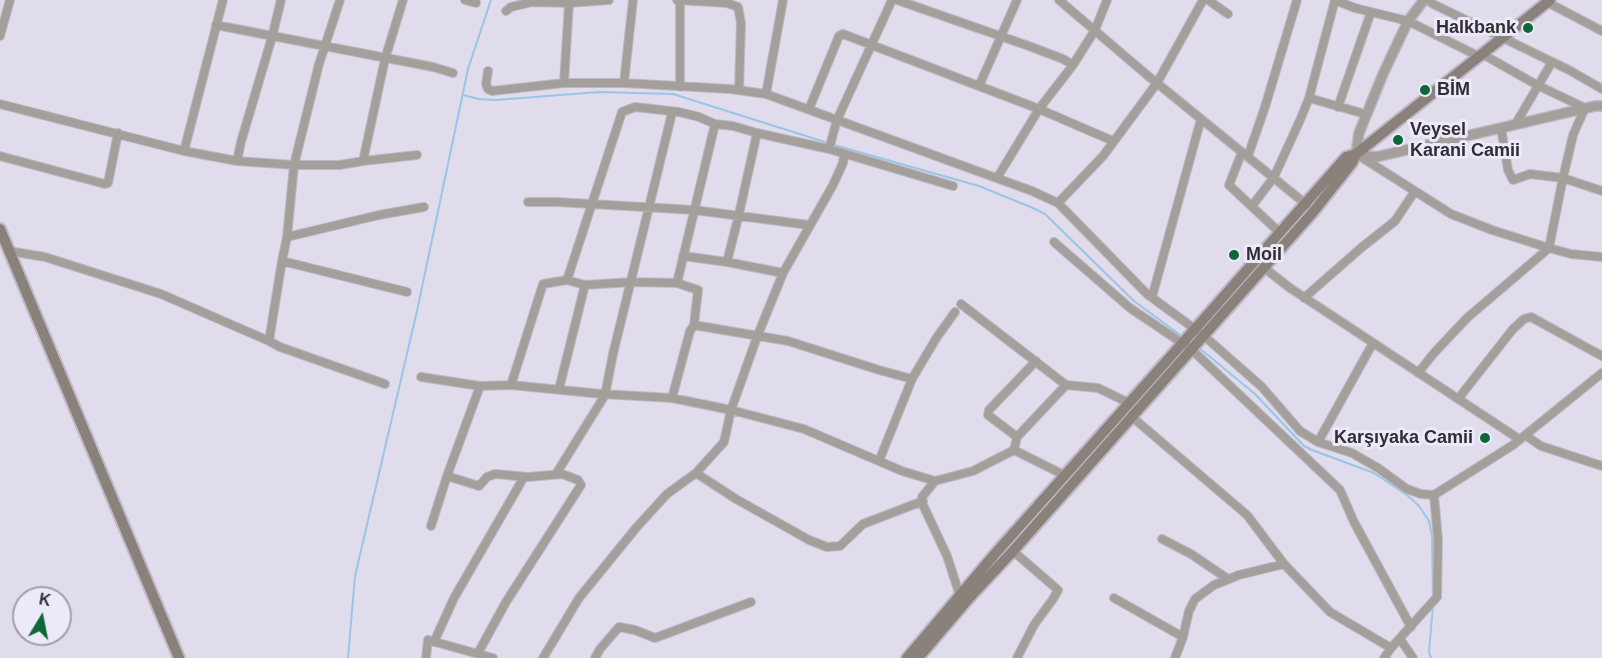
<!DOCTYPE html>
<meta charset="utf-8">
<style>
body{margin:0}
#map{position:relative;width:1602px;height:658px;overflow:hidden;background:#e0dceb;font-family:Helvetica,sans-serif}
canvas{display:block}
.north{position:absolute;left:12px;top:586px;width:60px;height:60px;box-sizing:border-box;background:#ede9f8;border:2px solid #a19eaa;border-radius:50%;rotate:10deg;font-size:16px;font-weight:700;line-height:24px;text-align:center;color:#302e34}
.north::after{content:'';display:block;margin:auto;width:21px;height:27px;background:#0c6739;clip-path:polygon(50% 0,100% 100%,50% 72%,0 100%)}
</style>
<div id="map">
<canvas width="1602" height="658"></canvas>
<div class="north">K</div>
</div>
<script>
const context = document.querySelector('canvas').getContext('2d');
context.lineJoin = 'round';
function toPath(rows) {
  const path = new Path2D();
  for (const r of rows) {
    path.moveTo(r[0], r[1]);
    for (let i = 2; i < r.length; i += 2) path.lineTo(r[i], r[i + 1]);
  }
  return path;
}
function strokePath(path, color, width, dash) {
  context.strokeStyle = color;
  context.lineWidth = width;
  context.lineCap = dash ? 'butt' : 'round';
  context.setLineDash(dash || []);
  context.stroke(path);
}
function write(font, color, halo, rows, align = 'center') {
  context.font = font + ' Helvetica,sans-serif';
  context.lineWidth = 6;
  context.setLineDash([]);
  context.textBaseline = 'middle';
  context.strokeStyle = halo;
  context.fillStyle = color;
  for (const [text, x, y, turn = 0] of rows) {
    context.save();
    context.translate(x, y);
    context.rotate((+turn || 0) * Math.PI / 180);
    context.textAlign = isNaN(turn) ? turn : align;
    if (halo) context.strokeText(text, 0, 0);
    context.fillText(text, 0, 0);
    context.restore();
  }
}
strokePath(toPath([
 [463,95,479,99,496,100,599,92,673,94,828,143],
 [834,145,979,186,1033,208,1045,214,1134,301,1183,337],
 [1198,347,1255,394,1304,446,1312,450,1374,473,1407,495,1419,506,1429,521,1432,536,1433,599],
 [348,658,355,576,417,311,468,69,491,0],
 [1431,658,1429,652,1433,605]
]), '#98c5e8', 2);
const minor = toPath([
 [465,0,476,3],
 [677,0,727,3,738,7,741,23,739,90],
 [680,0,680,87],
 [897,0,1026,45,1063,59,1073,65],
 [1059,0,1147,75,1307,205],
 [1208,0,1228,14],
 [1335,0,1355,8,1408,21,1480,57],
 [1428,0,1433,4,1569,70,1602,89],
 [1547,2,1602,31],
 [506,11,511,7,532,2,569,3,609,0],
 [216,25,433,67,453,73],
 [0,36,10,0],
 [488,71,486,84,488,89,492,91,564,83,624,83,730,89,766,94,1032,191,1058,203,1147,294,1203,335,1262,387,1300,431,1318,442,1352,453,1378,468,1407,489,1421,494,1434,495,1513,445,1602,373],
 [564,83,569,3],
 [624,83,633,0],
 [979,86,1017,0],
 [766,94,783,0],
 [1309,98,1365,114],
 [0,104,184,151,237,161,294,165,340,165,363,161,417,155],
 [1338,107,1371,12],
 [809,109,839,36,843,34,1039,109,1113,141],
 [1515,125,1552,62],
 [1501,128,1508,170,1513,180,1530,174,1563,178,1602,191],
 [829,149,837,120,892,0],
 [184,151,223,0],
 [1242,152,1229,185,1280,233],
 [1358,155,1451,214,1492,230,1549,248,1571,254,1602,257],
 [0,156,105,184,108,183,118,133],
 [1248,156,1265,107,1297,0],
 [237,161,241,142,272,37,281,0],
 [363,161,385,59,403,0],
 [997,178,1039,109,1073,65,1095,30,1107,0],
 [528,202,557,202,694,210,809,225],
 [1058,203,1103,156,1157,83,1203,0],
 [1252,206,1274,177,1301,118,1309,98,1335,0],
 [287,237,379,215,424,207],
 [1054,242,1130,308,1191,349,1340,490,1354,522,1411,627],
 [9,251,45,257,161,294,269,341,280,347,385,384],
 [683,256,727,262,783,273],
 [282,261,287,237,294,165,319,64,340,0],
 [727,262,739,214,757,133],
 [1263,267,1290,288,1519,439],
 [567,280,622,112,635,107,679,112,699,117,715,124,733,126,757,133,829,149,953,186],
 [677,283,715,124],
 [1152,297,1201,119],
 [1304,298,1361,248,1395,221,1415,191],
 [961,304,1066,385,1098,388,1129,403],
 [694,325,788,341,879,370,912,379],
 [269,341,282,261,407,292],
 [1418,373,1434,353,1467,318,1549,248,1563,178,1573,135,1585,108,1537,85,1484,55],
 [421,377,480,386,511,385,602,394,672,398,731,410,804,429,902,471,935,481,973,471,1014,450,1017,437,1066,385],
 [511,385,543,284,567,280,585,285,632,282,677,283,698,290,694,325,690,331,672,398],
 [559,389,585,285],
 [1458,399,1513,329,1524,319,1531,317,1602,356],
 [1132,417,1247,515,1284,564,1330,612,1391,648],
 [1525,435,1541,446,1602,466],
 [1017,437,988,415,989,410,1036,361],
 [1318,442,1373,343],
 [1014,450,1064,475],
 [879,461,912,379,937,337,955,312],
 [696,473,736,499,809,540,827,547,840,546,863,524,923,501],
 [556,474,605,395,613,354,672,113],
 [447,476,479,486,487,477,495,474,528,477,562,474,578,480,581,485,506,602,478,653],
 [935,481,922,497,923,505,947,556,960,596],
 [431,526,447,476,480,386],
 [1162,539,1191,554,1228,579],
 [1013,551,1058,590,1053,599,1034,625,1017,658],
 [1114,598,1183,637],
 [1400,639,1413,658],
 [434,642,454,598,524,477],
 [426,658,428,640,493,658],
 [543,658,579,598,636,528,667,494,696,473,724,442,731,410,757,337,783,273,833,185,843,163,844,154],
 [595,658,600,649,619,627,635,630,655,638,751,602],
 [1175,658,1183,637,1189,611,1195,599,1214,585,1239,575,1284,564],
 [1384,658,1391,648,1437,597,1438,540,1434,495]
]);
const tertiary = toPath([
 [1424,0,1408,21,1383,74,1359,133,1356,154,1376,157,1595,106,1602,106]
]);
const secondary = toPath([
 [0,229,179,658],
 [907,658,994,555,1211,311,1346,157,1356,154,1550,0],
 [918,658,970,597,1013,551,1314,211,1352,163,1356,154]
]);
strokePath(minor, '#bdb9c6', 10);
strokePath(tertiary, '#bdb9c6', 12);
strokePath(secondary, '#bdb9c6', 14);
strokePath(minor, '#a59f9b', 8);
strokePath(tertiary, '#a59f9b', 9);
strokePath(secondary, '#89817a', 10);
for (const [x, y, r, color] of [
 [1528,28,6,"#0c6739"],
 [1425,90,6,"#0c6739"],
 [1398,140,6,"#0c6739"],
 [1234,255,6,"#0c6739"],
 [1485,438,6,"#0c6739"]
]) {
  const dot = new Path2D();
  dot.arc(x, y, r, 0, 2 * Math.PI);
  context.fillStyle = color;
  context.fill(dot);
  strokePath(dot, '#ede9f8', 2);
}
write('bold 18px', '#302e34', '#ede9f8', [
 ["Halkbank",1516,28,"right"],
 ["BİM",1437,90],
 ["Veysel",1410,130],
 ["Karani Camii",1410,151],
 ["Moil",1246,255],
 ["Karşıyaka Camii",1473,438,"right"]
], 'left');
</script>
